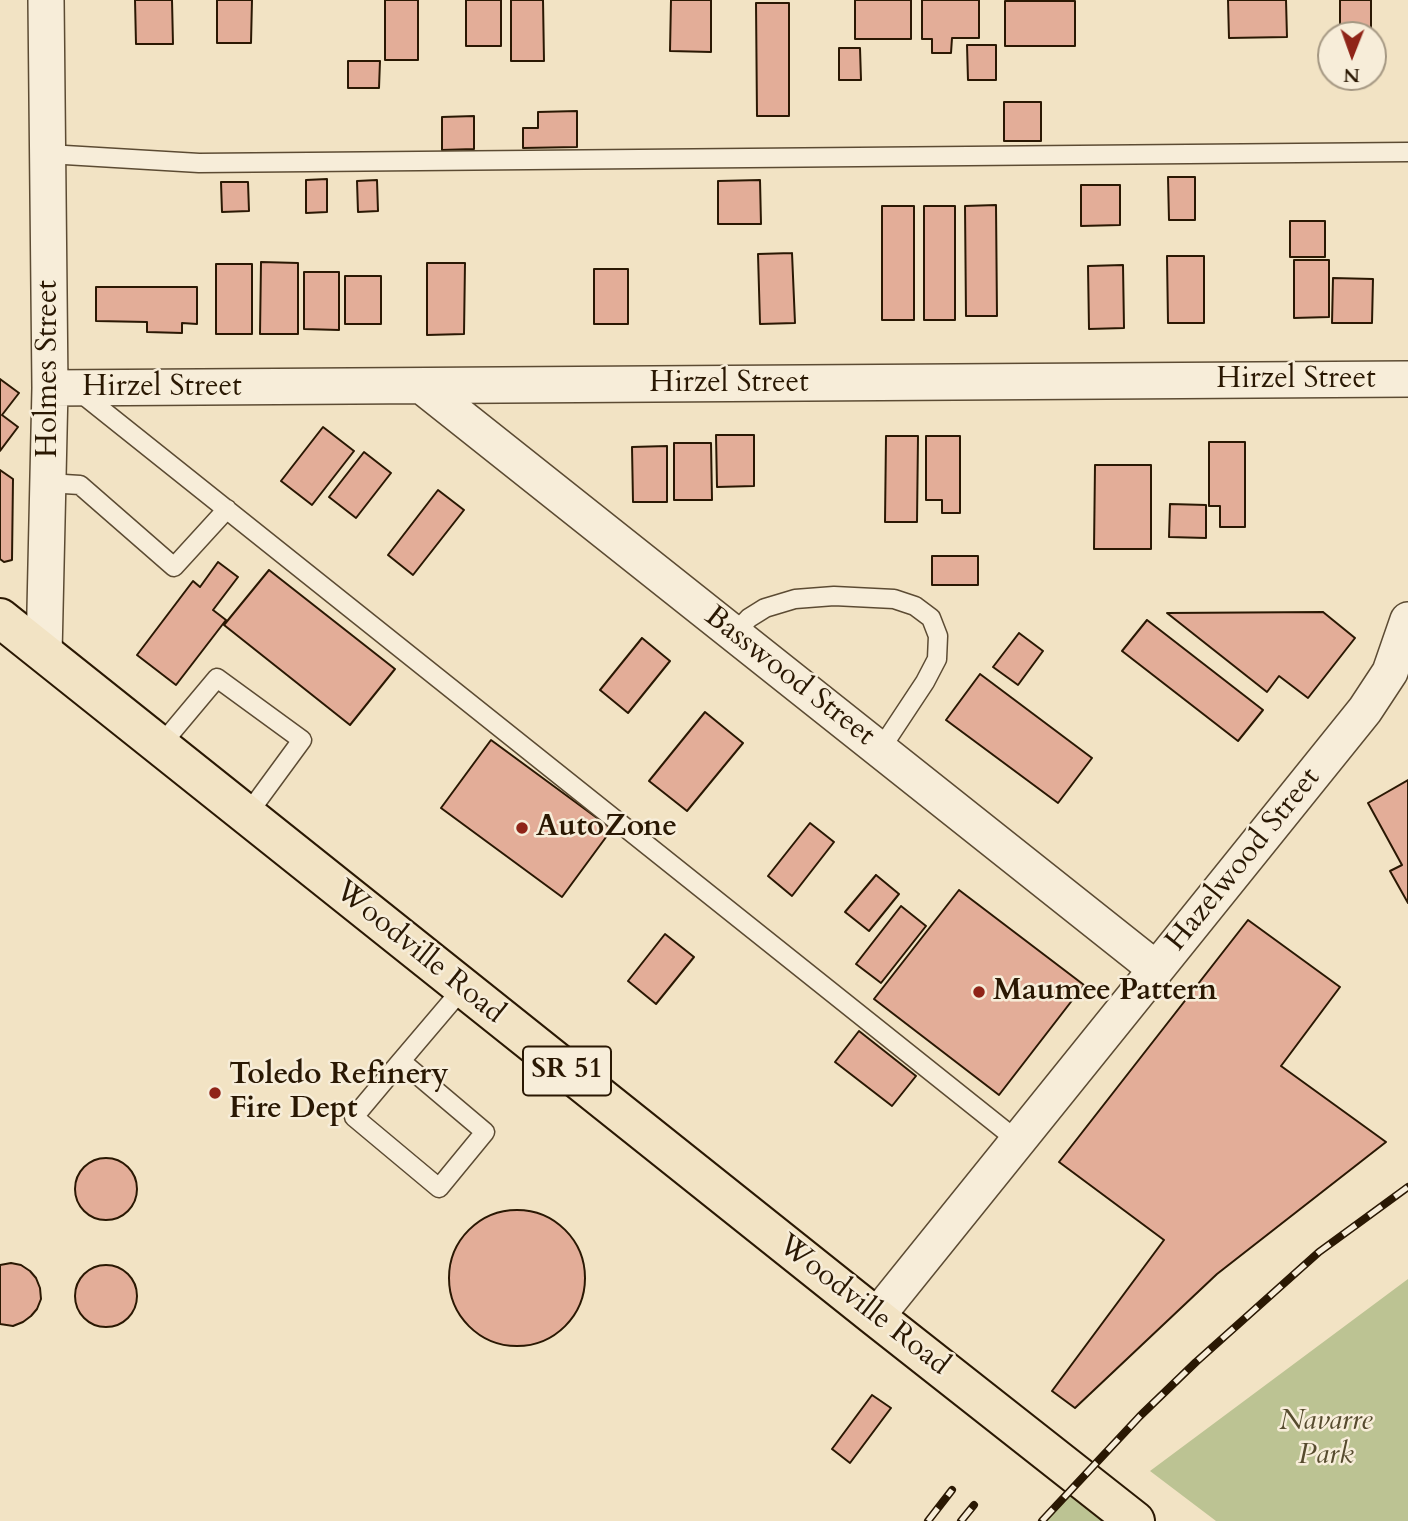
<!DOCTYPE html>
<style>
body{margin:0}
#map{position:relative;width:1408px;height:1521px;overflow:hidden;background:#f2e3c4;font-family:Cardo,serif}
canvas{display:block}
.north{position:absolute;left:1317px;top:21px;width:70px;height:70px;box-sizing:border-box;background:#f7edd9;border:2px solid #a59883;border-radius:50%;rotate:181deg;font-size:19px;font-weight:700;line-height:28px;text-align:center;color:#2a1803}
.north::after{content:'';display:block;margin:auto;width:24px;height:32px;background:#8f2418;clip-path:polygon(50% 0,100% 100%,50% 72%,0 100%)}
</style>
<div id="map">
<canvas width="1408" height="1521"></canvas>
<div class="north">N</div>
</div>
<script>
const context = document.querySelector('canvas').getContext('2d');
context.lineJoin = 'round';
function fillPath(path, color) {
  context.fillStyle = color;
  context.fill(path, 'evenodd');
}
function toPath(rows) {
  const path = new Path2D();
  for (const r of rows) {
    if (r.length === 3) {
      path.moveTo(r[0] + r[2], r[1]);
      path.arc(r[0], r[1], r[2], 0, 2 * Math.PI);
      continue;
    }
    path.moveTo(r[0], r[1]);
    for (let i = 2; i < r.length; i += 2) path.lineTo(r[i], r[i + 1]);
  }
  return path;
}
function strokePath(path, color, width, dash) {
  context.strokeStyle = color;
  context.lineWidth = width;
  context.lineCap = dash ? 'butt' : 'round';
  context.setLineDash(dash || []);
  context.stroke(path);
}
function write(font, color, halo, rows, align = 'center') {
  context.font = font + ' Cardo,serif';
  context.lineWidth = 5;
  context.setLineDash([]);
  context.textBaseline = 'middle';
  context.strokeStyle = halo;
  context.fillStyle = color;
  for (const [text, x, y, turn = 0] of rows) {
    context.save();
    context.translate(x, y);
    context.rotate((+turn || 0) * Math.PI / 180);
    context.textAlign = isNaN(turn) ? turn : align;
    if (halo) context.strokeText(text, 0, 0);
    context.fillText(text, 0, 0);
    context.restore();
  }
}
fillPath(toPath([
 [1408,1279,1408,1521,1216,1521,1150,1471],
 [1081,1478,1137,1521,1047,1521]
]), '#bcc393');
const building = toPath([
 [135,0,172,0,173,44,136,44,135,0],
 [217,0,252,0,251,43,217,43,217,0],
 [385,0,418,0,418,60,385,60,385,0],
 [466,0,501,0,501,46,466,46,466,0],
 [511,0,543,0,544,61,511,61,511,0],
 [671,0,711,0,711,52,670,51,671,0],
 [855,0,911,0,911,39,855,39,855,0],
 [922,0,979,0,979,38,952,38,951,53,932,53,932,39,922,39,922,0],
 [1228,0,1286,0,1287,37,1229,38,1228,0],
 [1340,0,1371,0,1371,31,1340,31,1340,0],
 [1005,1,1075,1,1075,46,1005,46,1005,1],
 [756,3,789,3,789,116,757,116,756,3],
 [967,45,996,45,996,80,968,80,967,45],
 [839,48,860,48,861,80,839,80,839,48],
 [348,61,380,61,379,88,348,88,348,61],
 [1004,102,1041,102,1041,141,1004,141,1004,102],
 [577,111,577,147,523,148,523,128,538,128,538,112,577,111],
 [474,116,474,149,442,150,442,117,474,116],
 [1168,177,1195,177,1195,220,1169,220,1168,177],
 [327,179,327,212,306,213,306,180,327,179],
 [377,180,378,211,358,212,357,181,377,180],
 [760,180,761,224,718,224,718,181,760,180],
 [221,182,248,182,249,211,222,212,221,182],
 [1081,185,1120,185,1120,225,1081,226,1081,185],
 [996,205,997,316,966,316,965,206,996,205],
 [882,206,914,206,914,320,882,320,882,206],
 [924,206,955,206,955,320,924,320,924,206],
 [1290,221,1325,221,1325,257,1290,257,1290,221],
 [792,253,795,323,760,324,758,254,792,253],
 [1167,256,1204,256,1204,323,1168,323,1167,256],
 [1294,260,1329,260,1329,317,1294,318,1294,260],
 [261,262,298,263,298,334,260,334,261,262],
 [427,263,465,263,464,334,427,335,427,263],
 [216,264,252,264,252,334,216,334,216,264],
 [1123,265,1124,328,1089,329,1088,266,1123,265],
 [594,269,628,269,628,324,594,324,594,269],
 [304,272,339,272,339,330,304,329,304,272],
 [345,276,381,276,381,324,345,324,345,276],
 [1333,278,1373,279,1372,323,1332,323,1333,278],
 [96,287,197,287,197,324,182,323,182,333,147,332,147,322,96,321,96,287],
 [0,379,19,393,2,415,18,427,0,451,0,379],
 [323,427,354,451,312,505,281,481,323,427],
 [716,435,754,435,754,486,717,487,716,435],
 [886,436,918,436,917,522,885,522,886,436],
 [926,436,960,436,960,513,942,513,942,500,926,500,926,436],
 [1209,442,1245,442,1245,527,1220,527,1220,506,1209,506,1209,442],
 [674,443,711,443,712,500,674,500,674,443],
 [667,446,667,502,633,502,632,447,667,446],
 [364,452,391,473,356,518,329,497,364,452],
 [1095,465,1151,465,1151,549,1094,549,1095,465],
 [0,470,13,479,12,560,4,562,0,559,0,470],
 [438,490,464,510,413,575,388,555,438,490],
 [1170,504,1206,505,1206,538,1169,537,1170,504],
 [932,556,978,556,978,585,932,585,932,556],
 [218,562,238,577,213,610,226,620,176,685,137,655,193,581,200,587,218,562],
 [269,570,395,669,350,725,224,625,269,570],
 [1323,612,1355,638,1308,698,1279,676,1267,692,1167,613,1323,612],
 [1147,620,1263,710,1238,741,1122,651,1147,620],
 [1019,633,1043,651,1018,685,993,667,1019,633],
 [642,638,670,661,628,713,600,690,642,638],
 [980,674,1092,758,1058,803,946,720,980,674],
 [705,712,743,743,687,811,649,781,705,712],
 [491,740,612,829,562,897,441,808,491,740],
 [1408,780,1408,903,1390,871,1402,865,1368,803,1408,780],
 [810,823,834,842,792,896,768,876,810,823],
 [876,875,899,894,869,931,845,912,876,875],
 [959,890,1084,985,999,1095,874,999,959,890],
 [901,906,926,926,881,983,856,964,901,906],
 [1248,920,1340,987,1281,1066,1386,1142,1217,1274,1075,1408,1052,1391,1164,1240,1059,1162,1248,920],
 [665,934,694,957,656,1004,628,981,665,934],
 [859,1031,916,1076,892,1106,835,1062,859,1031],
 [106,1189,31],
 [517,1278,68],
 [11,1263,21,1265,30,1271,36,1278,40,1288,41,1299,37,1309,31,1316,23,1322,13,1326,0,1324,0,1265,11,1263],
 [106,1296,31],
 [872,1395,891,1408,850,1463,832,1449,872,1395]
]);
fillPath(building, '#e3ad98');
strokePath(building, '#2a1803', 2);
const lane = toPath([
 [48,154,199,163,1408,152],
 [77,390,1018,1141],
 [48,483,80,485,174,567,227,509],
 [734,634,749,618,765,608,795,599,834,596,894,599,915,606,931,618,938,636,937,659,925,682,880,750],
 [160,746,217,678,302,740,247,815],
 [401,1061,354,1117,439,1188,485,1132,401,1061,463,988]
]);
const street = toPath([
 [422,386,1156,969],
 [50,388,1408,379],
 [44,654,50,388,46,0],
 [876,1317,1365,710,1390,672,1408,620]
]);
const primary = toPath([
 [0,618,876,1317,1135,1521]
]);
strokePath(lane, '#5c4b33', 21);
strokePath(street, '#5c4b33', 38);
strokePath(primary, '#2a1803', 42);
strokePath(lane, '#f7edd9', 18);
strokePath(street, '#f7edd9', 35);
strokePath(primary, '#f2e3c4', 38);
const rail = toPath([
 [928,1521,952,1490],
 [961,1521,974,1505],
 [1042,1521,1140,1416,1196,1362,1319,1252,1408,1187]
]);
strokePath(rail, '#2a1803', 8);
strokePath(rail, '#f7edd9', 5, [16]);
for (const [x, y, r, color] of [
 [522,828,7,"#8f2418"],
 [979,992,7,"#8f2418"],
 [215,1093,7,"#8f2418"]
]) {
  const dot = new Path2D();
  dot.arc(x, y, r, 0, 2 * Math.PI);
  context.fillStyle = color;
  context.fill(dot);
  strokePath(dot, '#f7edd9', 2.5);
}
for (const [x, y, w] of [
 [567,1071,88]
]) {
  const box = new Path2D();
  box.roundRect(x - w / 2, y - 24.5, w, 49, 5);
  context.fillStyle = '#f7edd9';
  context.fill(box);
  strokePath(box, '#2a1803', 2);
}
write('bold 28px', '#2a1803', null, [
 ["SR 51",567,1071]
]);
write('30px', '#2a1803', '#f7edd9', [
 ["Holmes Street",49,369,-90],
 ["Hirzel Street",1296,380],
 ["Hirzel Street",729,384],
 ["Hirzel Street",162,388],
 ["Basswood Street",789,677,38],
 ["Hazelwood Street",1244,860,-51],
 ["Woodville Road",419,953,39],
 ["Woodville Road",863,1306,38]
]);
write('bold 30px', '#2a1803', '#f7edd9', [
 ["AutoZone",536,828],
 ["Maumee Pattern",993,992],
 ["Toledo Refinery",229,1076],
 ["Fire Dept",229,1110]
], 'left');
write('italic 30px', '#564b2e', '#f7edd9', [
 ["Navarre",1326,1422],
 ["Park",1326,1456]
]);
</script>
